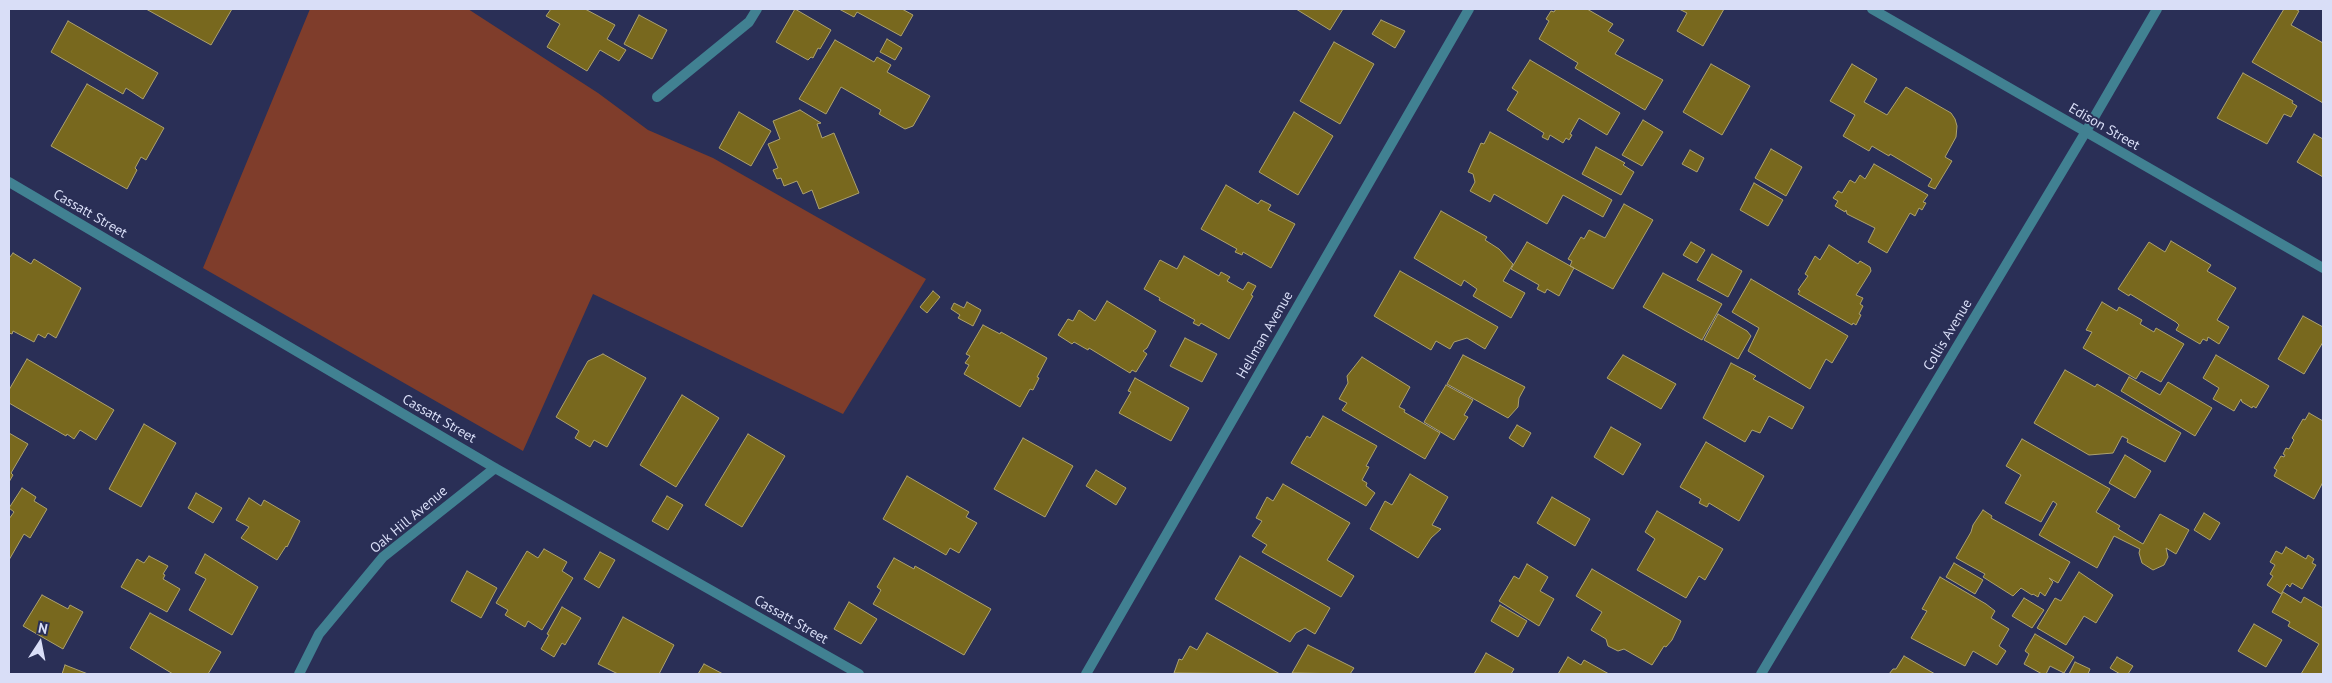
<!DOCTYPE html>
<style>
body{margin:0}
#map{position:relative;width:2332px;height:683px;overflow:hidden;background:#2a2f56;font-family:"PT Sans",sans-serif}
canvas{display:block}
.frame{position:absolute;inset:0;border:10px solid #d9def7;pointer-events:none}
.north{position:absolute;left:15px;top:618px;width:50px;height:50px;-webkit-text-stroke:4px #2a2f56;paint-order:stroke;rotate:11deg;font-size:14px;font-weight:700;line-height:20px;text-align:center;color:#d9def7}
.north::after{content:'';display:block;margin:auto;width:18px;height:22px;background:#d9def7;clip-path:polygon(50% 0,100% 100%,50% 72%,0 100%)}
</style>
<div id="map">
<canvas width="2332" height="683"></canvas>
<div class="frame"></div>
<div class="north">N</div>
</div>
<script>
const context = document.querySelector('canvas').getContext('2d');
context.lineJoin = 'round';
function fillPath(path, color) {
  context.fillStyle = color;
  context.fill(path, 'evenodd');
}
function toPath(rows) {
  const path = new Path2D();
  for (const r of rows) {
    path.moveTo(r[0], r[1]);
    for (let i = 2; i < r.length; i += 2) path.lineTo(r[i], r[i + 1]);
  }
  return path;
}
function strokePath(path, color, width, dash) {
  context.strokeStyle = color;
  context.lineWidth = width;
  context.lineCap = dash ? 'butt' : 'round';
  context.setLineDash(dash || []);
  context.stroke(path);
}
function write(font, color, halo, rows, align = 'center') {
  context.font = font + ' "PT Sans",sans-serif';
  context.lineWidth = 4;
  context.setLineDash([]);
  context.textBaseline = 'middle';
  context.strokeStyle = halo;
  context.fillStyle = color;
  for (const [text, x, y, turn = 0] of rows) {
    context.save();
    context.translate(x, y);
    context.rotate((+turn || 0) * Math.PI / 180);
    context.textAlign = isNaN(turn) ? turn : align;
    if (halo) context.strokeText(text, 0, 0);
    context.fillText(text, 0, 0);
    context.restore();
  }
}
fillPath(toPath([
 [310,9,468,9,598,93,648,130,713,158,926,279,843,414,593,294,523,451,203,268]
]), '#7f3d2b');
const building = toPath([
 [146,9,232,9,211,45,146,9],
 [551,9,585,9,615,25,607,39,626,50,619,61,600,50,587,71,547,47,560,24,546,16,551,9],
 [795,9,831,30,820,49,818,48,813,58,811,57,808,60,776,42,795,9],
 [839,9,902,9,913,15,901,36,857,12,854,17,839,9],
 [1296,9,1343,9,1330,30,1296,9],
 [1556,9,1587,9,1613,24,1608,31,1624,40,1615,54,1663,80,1645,110,1575,68,1578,63,1539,39,1549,21,1546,19,1551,11,1554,12,1556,9],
 [1679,9,1724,9,1703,46,1677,31,1687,13,1679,9],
 [2284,9,2295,9,2299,11,2291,25,2323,43,2323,103,2252,62,2284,9],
 [639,15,667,30,652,59,624,44,639,15],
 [1381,20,1405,31,1395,48,1372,34,1381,20],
 [68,21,158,73,143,99,126,88,123,94,51,52,68,21],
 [887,39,902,48,895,60,880,52,887,39],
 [835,40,874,62,877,57,891,65,887,72,930,96,913,126,905,129,879,114,881,110,841,87,826,114,799,99,835,40],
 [1334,42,1374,64,1340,124,1300,101,1334,42],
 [1530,60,1620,113,1607,135,1579,118,1570,134,1572,135,1569,140,1566,138,1563,143,1550,135,1548,140,1542,137,1544,133,1507,110,1518,92,1512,88,1530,60],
 [1711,64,1750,86,1722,135,1683,112,1711,64],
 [1852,64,1877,79,1864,102,1887,115,1906,87,1951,113,1955,119,1957,126,1956,137,1945,157,1952,161,1935,189,1928,186,1932,179,1890,154,1889,156,1872,146,1869,151,1843,136,1855,115,1830,101,1852,64],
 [2243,73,2293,101,2292,103,2297,106,2291,117,2284,114,2267,144,2217,118,2243,73],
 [87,84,164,128,146,160,141,157,135,168,137,170,127,189,51,146,87,84],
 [800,110,821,123,817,124,822,138,834,133,859,193,819,209,812,190,803,194,797,181,784,186,781,178,777,179,773,170,778,168,768,144,780,139,773,121,800,110],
 [739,112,771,131,751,166,719,148,739,112],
 [1294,112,1333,136,1298,195,1259,172,1294,112],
 [1643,120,1663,132,1642,166,1622,155,1643,120],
 [1490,132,1612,200,1603,217,1563,195,1547,224,1494,194,1490,202,1470,191,1475,182,1473,174,1468,172,1481,143,1484,144,1490,132],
 [2314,134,2323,139,2323,177,2297,162,2314,134],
 [1596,147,1625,163,1623,165,1634,172,1621,195,1582,174,1596,147],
 [1771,149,1802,167,1786,196,1755,178,1771,149],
 [1690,150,1704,158,1697,172,1682,164,1690,150],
 [1874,164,1928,195,1923,202,1926,203,1922,210,1919,208,1915,216,1910,213,1887,253,1868,242,1875,228,1847,214,1846,210,1845,212,1835,206,1838,201,1833,198,1838,191,1842,193,1850,180,1855,183,1860,175,1865,179,1874,164],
 [1754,183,1783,200,1768,226,1740,210,1754,183],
 [1226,185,1258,204,1261,200,1271,205,1268,210,1295,224,1271,268,1243,252,1242,255,1235,252,1237,249,1201,229,1226,185],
 [1624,204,1653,220,1613,289,1570,266,1572,261,1568,259,1581,237,1584,239,1589,230,1605,238,1624,204],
 [1441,211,1487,237,1485,240,1499,249,1513,264,1503,281,1525,293,1511,318,1473,296,1477,289,1464,280,1461,286,1414,258,1441,211],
 [2171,241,2211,265,2207,271,2236,288,2217,320,2229,327,2219,344,2208,337,2207,341,2203,339,2200,344,2176,330,2179,325,2176,322,2130,294,2129,296,2118,289,2149,242,2165,252,2171,241],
 [1527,242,1574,268,1559,296,1547,289,1545,293,1537,289,1539,285,1511,269,1527,242],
 [1691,242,1705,250,1697,263,1683,255,1691,242],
 [1829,245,1858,264,1860,261,1870,267,1871,271,1856,295,1863,298,1860,304,1863,306,1859,314,1861,315,1856,325,1853,323,1852,325,1798,294,1800,291,1798,290,1808,276,1805,274,1815,256,1820,260,1829,245],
 [13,253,31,264,34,259,81,288,56,338,48,333,45,338,38,334,34,342,13,331,12,334,9,333,9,256,10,257,13,253],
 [1712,254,1742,271,1728,297,1697,280,1712,254],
 [1184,256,1219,276,1221,272,1230,277,1227,281,1243,290,1248,282,1256,286,1251,295,1253,296,1229,339,1201,323,1199,326,1193,323,1195,320,1159,300,1160,298,1144,289,1160,260,1177,269,1184,256],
 [1400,271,1498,327,1485,349,1467,338,1454,342,1450,349,1436,341,1431,350,1374,316,1400,271],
 [1663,273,1722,304,1702,340,1643,307,1663,273],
 [1751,279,1848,336,1832,363,1826,359,1810,389,1748,351,1759,328,1732,312,1751,279],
 [933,291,940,297,927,313,920,307,933,291],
 [1107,301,1156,331,1147,348,1143,351,1147,354,1136,372,1132,370,1130,373,1089,348,1088,350,1074,342,1072,344,1058,335,1068,319,1073,321,1079,310,1095,321,1107,301],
 [967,302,981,310,973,326,958,318,960,315,951,309,954,303,964,308,967,302],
 [2102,302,2117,311,2119,307,2142,320,2140,324,2154,332,2156,328,2184,344,2161,382,2141,371,2136,379,2083,348,2092,332,2086,330,2102,302],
 [1718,314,1747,331,1751,336,1738,359,1704,340,1718,314],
 [2303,316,2323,327,2323,342,2304,374,2278,359,2303,316],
 [983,325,1000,334,1001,332,1047,358,1037,377,1039,378,1033,390,1030,389,1020,407,964,374,969,365,965,363,970,356,966,354,983,325],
 [1185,338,1217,354,1202,382,1170,366,1185,338],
 [603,354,646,378,607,447,594,440,590,447,575,438,579,431,556,417,588,361,603,354],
 [1463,355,1525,387,1519,398,1518,407,1508,418,1447,384,1463,355],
 [1623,355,1676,384,1661,409,1607,378,1623,355],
 [2216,355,2269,386,2256,408,2253,406,2252,408,2242,402,2241,399,2234,411,2213,399,2219,388,2203,378,2216,355],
 [1362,357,1410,387,1399,407,1405,410,1404,412,1440,433,1425,459,1342,410,1347,403,1339,399,1348,383,1347,376,1362,357],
 [27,359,114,410,96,440,80,430,74,439,67,434,66,436,9,403,9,390,27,359],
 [1731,363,1756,376,1753,379,1804,407,1792,429,1769,416,1760,433,1752,430,1745,442,1703,418,1731,363],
 [2065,370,2095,387,2097,384,2181,433,2165,462,2127,442,2128,439,2122,436,2113,453,2089,455,2034,423,2065,370],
 [2129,377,2160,395,2168,382,2212,408,2195,436,2121,391,2129,377],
 [1135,378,1189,408,1171,441,1119,413,1131,392,1128,391,1135,378],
 [1446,385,1473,400,1464,415,1468,417,1454,440,1424,422,1446,385],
 [682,395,719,418,676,487,640,465,682,395],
 [2309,413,2323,421,2323,482,2314,499,2274,476,2277,470,2274,468,2281,456,2284,457,2285,455,2283,454,2286,448,2289,449,2294,440,2292,438,2303,419,2305,420,2309,413],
 [1323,416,1377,446,1366,466,1369,467,1362,480,1367,483,1366,486,1375,493,1366,506,1291,463,1307,436,1310,438,1323,416],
 [144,424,176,443,141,507,109,489,144,424],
 [1517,425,1531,433,1523,447,1509,438,1517,425],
 [1611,427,1641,444,1623,475,1594,457,1611,427],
 [9,433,28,444,11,473,13,475,9,482,9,433],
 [748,434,785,456,742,527,705,505,748,434],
 [1023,438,1073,466,1045,517,994,489,1023,438],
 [2022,439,2110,489,2096,512,2120,526,2118,529,2143,544,2160,514,2189,530,2176,554,2166,548,2168,557,2164,565,2153,570,2142,563,2139,553,2140,549,2114,536,2097,568,2039,535,2057,504,2053,501,2041,522,2005,503,2021,475,2006,466,2022,439],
 [1706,442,1764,476,1739,521,1709,503,1707,507,1699,503,1701,499,1680,487,1706,442],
 [2125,455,2151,471,2135,498,2109,483,2125,455],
 [1096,470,1126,488,1116,505,1086,486,1096,470],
 [1410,474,1448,497,1432,525,1441,529,1431,538,1418,558,1370,529,1385,501,1392,505,1410,474],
 [907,476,969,512,966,517,977,523,959,553,950,548,946,555,883,519,907,476],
 [1283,484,1350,523,1327,560,1354,576,1341,597,1262,552,1267,545,1252,536,1262,521,1256,518,1267,497,1273,501,1283,484],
 [22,488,36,497,34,501,47,509,30,538,24,534,9,560,9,519,14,512,9,508,22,488],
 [196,493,222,508,213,523,188,508,196,493],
 [667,496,683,505,668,530,652,521,667,496],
 [1552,497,1590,519,1575,546,1537,523,1552,497],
 [249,498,261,506,264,500,300,521,287,547,286,546,277,560,241,538,249,527,236,520,249,498],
 [1983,510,1992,516,1991,518,2070,562,2058,583,2049,578,2053,582,2045,596,2040,592,2038,597,2033,594,2032,595,2021,588,2013,596,1983,577,1985,574,1956,558,1971,532,1973,525,1983,510],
 [1657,511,1723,549,1705,580,1699,576,1686,598,1637,570,1655,539,1645,532,1657,511],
 [2204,513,2220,523,2210,540,2194,530,2204,513],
 [2286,547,2306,559,2308,555,2314,559,2312,563,2316,565,2302,589,2292,583,2290,587,2287,584,2281,594,2267,585,2273,576,2270,574,2275,565,2270,562,2276,551,2282,554,2286,547],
 [544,549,567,562,562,571,573,578,542,630,528,621,525,627,505,615,508,610,496,603,527,551,538,558,544,549],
 [600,552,615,560,599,588,584,579,600,552],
 [205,554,258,587,232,635,189,610,206,579,195,573,205,554],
 [149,556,168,566,163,574,165,575,163,579,180,589,167,612,121,587,137,559,144,563,149,556],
 [1240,556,1330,608,1315,634,1305,628,1296,633,1290,642,1215,599,1240,556],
 [894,558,914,569,915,566,991,609,964,655,873,604,881,590,877,587,894,558],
 [1954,563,1983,580,1975,594,1946,577,1954,563],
 [1527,564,1548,577,1540,591,1554,599,1539,626,1499,601,1514,576,1519,579,1527,564],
 [1592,569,1681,621,1672,640,1666,647,1664,646,1652,665,1624,649,1618,651,1608,646,1606,639,1591,630,1602,612,1576,596,1592,569],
 [467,571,497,588,481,618,451,601,467,571],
 [2079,572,2113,595,2096,623,2084,616,2066,645,2037,628,2055,598,2061,601,2079,572],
 [1940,577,1986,604,1995,611,1991,618,2009,629,1999,646,2006,651,1997,665,1973,651,1965,666,1911,638,1927,611,1922,609,1940,577],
 [2283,592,2301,603,2304,597,2323,608,2323,674,2301,674,2319,644,2288,626,2290,622,2272,612,2283,592],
 [42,595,68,609,70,605,83,612,63,649,23,626,42,595],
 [2024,598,2044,610,2032,628,2012,616,2024,598],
 [849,602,877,619,861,644,834,629,849,602],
 [1500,605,1527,621,1518,637,1491,621,1500,605],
 [562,607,581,618,565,645,562,643,554,657,541,649,549,635,547,634,562,607],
 [150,613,221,652,208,674,173,674,130,648,150,613],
 [623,617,674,645,659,674,618,674,598,664,623,617],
 [2254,624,2282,640,2266,667,2238,651,2254,624],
 [1207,633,1280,674,1174,673,1179,659,1182,660,1190,646,1197,650,1207,633],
 [2035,634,2074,657,2064,673,2050,666,2046,674,2042,674,2024,664,2029,654,2025,651,2035,634],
 [1308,645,1354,668,1350,674,1292,673,1308,645],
 [1486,653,1514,669,1511,674,1474,674,1486,653],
 [1904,656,1935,674,1889,674,1893,669,1896,669,1904,656],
 [1568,657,1581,665,1584,660,1609,674,1558,674,1568,657],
 [2117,657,2133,666,2128,674,2120,674,2110,668,2117,657],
 [2075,662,2090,669,2088,674,2069,674,2075,662],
 [704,664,723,674,698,674,704,664],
 [65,665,88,674,62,674,65,665]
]);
fillPath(building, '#78681e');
strokePath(building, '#aca16e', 1);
strokePath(toPath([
 [1872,9,2323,268],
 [657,97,749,22,757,9],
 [9,182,495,468,859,674],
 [299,674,319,634,383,557,495,468],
 [1086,674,1469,9],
 [1761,674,2085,133,2157,9]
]), '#418192', 10);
write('14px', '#d9def7', '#2a2f56', [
 ["Edison Street",2104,127,30],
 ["Cassatt Street",90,214,30],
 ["Hellman Avenue",1265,335,-60],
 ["Collis Avenue",1948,335,-59],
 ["Cassatt Street",439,419,30],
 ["Oak Hill Avenue",409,520,-40],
 ["Cassatt Street",791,620,30]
]);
</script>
